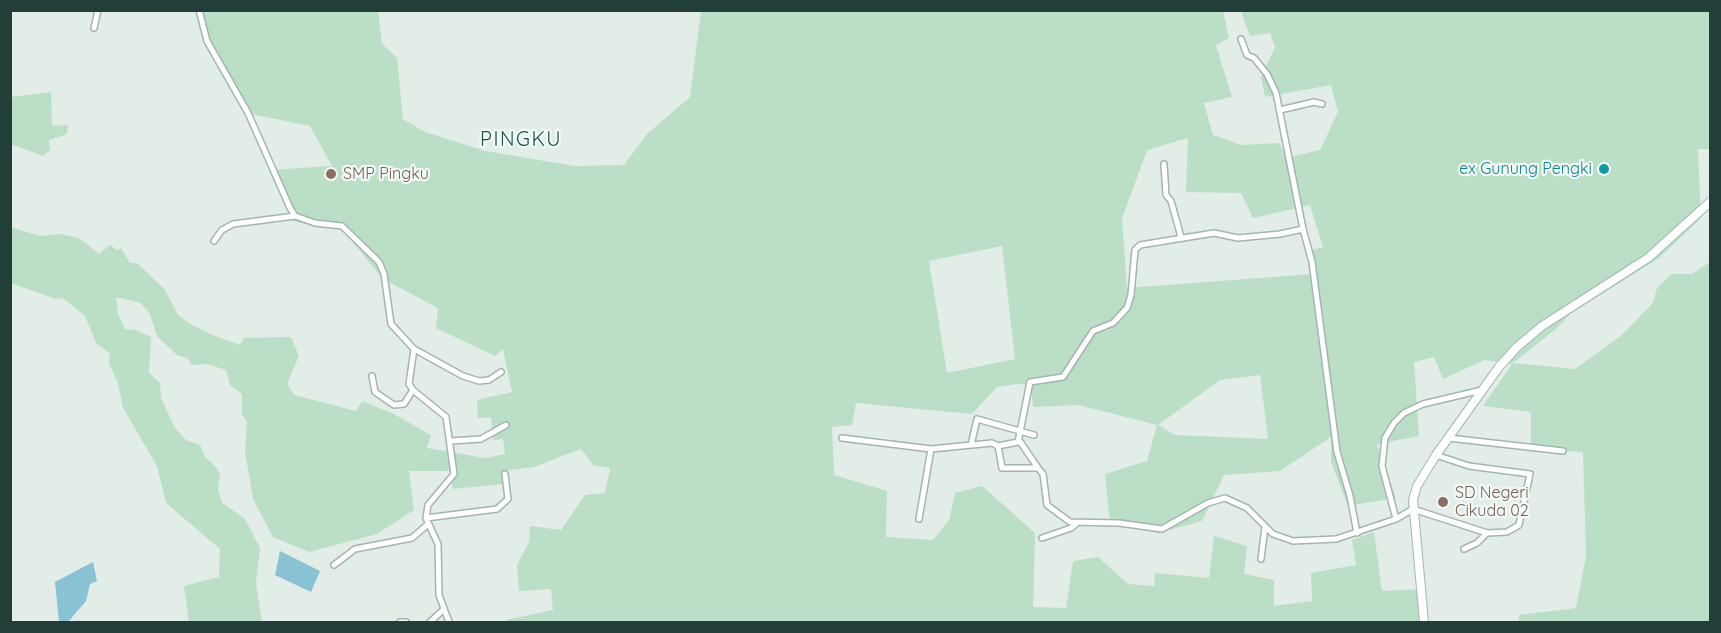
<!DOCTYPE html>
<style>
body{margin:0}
#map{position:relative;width:1721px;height:633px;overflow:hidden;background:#e2ede8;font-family:Quicksand,sans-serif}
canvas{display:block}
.frame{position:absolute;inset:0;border:12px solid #213e38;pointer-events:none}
</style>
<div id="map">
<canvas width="1721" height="633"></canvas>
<div class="frame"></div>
</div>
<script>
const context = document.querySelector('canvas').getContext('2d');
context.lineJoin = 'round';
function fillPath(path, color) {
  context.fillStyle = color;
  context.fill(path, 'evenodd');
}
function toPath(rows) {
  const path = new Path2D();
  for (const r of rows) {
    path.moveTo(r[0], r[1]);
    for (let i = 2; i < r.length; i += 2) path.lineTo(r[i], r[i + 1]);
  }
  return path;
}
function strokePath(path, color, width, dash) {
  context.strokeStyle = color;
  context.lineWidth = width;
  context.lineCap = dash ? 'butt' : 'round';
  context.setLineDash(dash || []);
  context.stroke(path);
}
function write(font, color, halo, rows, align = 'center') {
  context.font = font + ' Quicksand,sans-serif';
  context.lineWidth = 4.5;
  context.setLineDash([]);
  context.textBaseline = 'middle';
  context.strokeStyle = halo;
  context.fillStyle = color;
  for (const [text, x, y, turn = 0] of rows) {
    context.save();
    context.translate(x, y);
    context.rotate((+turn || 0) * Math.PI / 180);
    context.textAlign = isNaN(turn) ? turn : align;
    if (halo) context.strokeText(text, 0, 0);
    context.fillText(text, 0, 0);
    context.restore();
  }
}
fillPath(toPath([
 [200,11,378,11,382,44,397,58,403,119,425,132,485,151,574,166,624,165,647,134,690,97,701,11,1223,11,1229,38,1216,45,1232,97,1204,103,1213,135,1241,145,1279,143,1286,158,1320,150,1338,112,1331,85,1265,97,1261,77,1275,47,1270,33,1250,36,1241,11,1710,11,1710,149,1698,149,1701,218,1659,258,1570,314,1557,328,1513,363,1575,369,1622,335,1653,303,1657,288,1672,274,1692,274,1710,262,1710,622,1519,622,1519,615,1576,608,1586,556,1583,452,1531,449,1531,412,1483,406,1512,364,1484,360,1443,379,1434,357,1414,362,1419,436,1377,444,1396,498,1348,506,1331,462,1331,437,1280,471,1224,475,1202,521,1158,533,1110,523,1105,474,1147,461,1157,425,1079,405,1033,407,1031,385,1017,384,997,387,972,414,856,403,852,425,832,427,834,475,887,491,886,537,933,540,949,520,955,493,982,486,1035,533,1033,607,1066,608,1073,561,1098,557,1128,584,1154,586,1155,573,1209,578,1214,536,1247,546,1244,574,1274,580,1274,606,1312,601,1311,573,1356,565,1352,540,1374,532,1382,591,1426,589,1428,622,507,622,506,620,553,610,551,589,519,591,517,565,529,542,530,526,561,530,585,495,605,493,610,468,593,465,581,449,534,467,503,471,503,484,453,489,450,471,409,471,414,510,377,534,309,552,273,537,253,499,245,452,247,421,242,415,242,394,230,385,226,370,207,364,192,365,187,358,177,355,157,336,150,314,141,303,116,297,118,314,125,329,136,330,151,337,149,373,160,383,161,398,175,428,186,440,200,445,205,457,216,467,220,475,218,489,222,503,245,519,260,548,256,583,262,622,189,622,184,586,219,577,220,549,166,503,157,466,123,408,118,383,109,364,110,354,96,343,85,316,63,298,56,299,11,283,10,227,40,236,60,234,79,238,99,254,110,245,117,250,121,248,130,263,137,263,165,290,178,315,192,325,212,335,240,345,244,338,291,337,299,356,287,384,294,395,356,411,362,401,392,413,431,435,427,448,485,458,505,454,503,439,493,440,491,417,478,418,477,400,512,392,503,349,495,356,436,328,438,308,383,279,342,229,295,222,269,170,332,166,310,126,247,113,204,34],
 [1188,138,1186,192,1241,193,1253,218,1310,205,1323,247,1307,252,1312,274,1127,288,1122,219,1147,150],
 [1002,246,1015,359,947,373,929,261],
 [1260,375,1268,439,1175,435,1158,425,1220,380],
 [51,92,52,126,68,125,67,134,49,140,50,150,43,156,11,144,11,97]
]), '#badec6');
fillPath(toPath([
 [280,551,320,571,311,592,275,575],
 [93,562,97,581,90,584,86,601,68,622,59,622,55,582]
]), '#88c2d3');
const street = toPath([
 [199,10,207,41,248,113,290,208,295,216,315,223,342,226,379,262,384,274,391,324,414,349,409,384,413,390,446,417,454,474,428,505,426,518,438,544,439,595,449,622],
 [94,28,98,10],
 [1241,39,1247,55,1254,58,1267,74,1276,93,1303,229,1312,262,1337,452,1350,496,1357,533],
 [1280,110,1314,102,1322,104],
 [1164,164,1166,195,1171,201,1181,237],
 [214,241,222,230,233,224,295,216],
 [414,349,463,376,479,381,489,380,501,372],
 [372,376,375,392,394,405,404,404,413,390],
 [842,438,931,449,992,443,998,446,1002,468,1038,468,1043,474,1047,505,1070,522,1119,523,1162,529,1208,503,1225,498,1247,508,1273,534,1293,541,1336,539,1396,519,1413,509,1487,533,1507,532,1519,525,1530,474,1469,466,1436,455],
 [1449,438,1563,451],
 [1019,440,1038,468],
 [451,441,481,439,506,425],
 [971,445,977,419,1034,435],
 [998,446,1018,442,1030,382,1063,377,1093,331,1113,323,1127,308,1131,295,1135,250,1140,245,1214,233,1238,238,1280,234,1303,229],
 [426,518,497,509,508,499,505,474],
 [919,519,931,449],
 [1396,519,1382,466,1385,438,1394,423,1404,413,1423,404,1482,390],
 [1042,538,1071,528,1077,523],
 [1464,549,1477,543,1487,533],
 [1261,559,1265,527],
 [334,565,355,549,412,538,427,525],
 [400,622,406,622],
 [430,622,443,610]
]);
const secondary = toPath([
 [1424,622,1413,500,1417,486,1436,455,1499,367,1517,347,1542,326,1648,258,1710,202]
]);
strokePath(street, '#a4b5b0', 8);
strokePath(secondary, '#a0b9b2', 10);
strokePath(street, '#fff', 5);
strokePath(secondary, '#fff', 8);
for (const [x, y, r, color] of [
 [1604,169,6,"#0f9aa8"],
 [331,174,6,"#8d6e63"],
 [1443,502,6,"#8d6e63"]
]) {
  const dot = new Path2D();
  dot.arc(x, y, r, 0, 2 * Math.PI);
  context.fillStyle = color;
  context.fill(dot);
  strokePath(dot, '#f2f9f6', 2);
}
write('16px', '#0d838f', '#f2f9f6', [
 ["ex Gunung Pengki",1592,169]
], 'right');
write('16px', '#785e54', '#f2f9f6', [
 ["SMP Pingku",343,174],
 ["SD Negeri",1455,493],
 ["Cikuda 02",1455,511]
], 'left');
context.letterSpacing = '1.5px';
write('20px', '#1c5148', '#f2f9f6', [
 ["PINGKU",521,140]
]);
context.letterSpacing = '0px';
</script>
